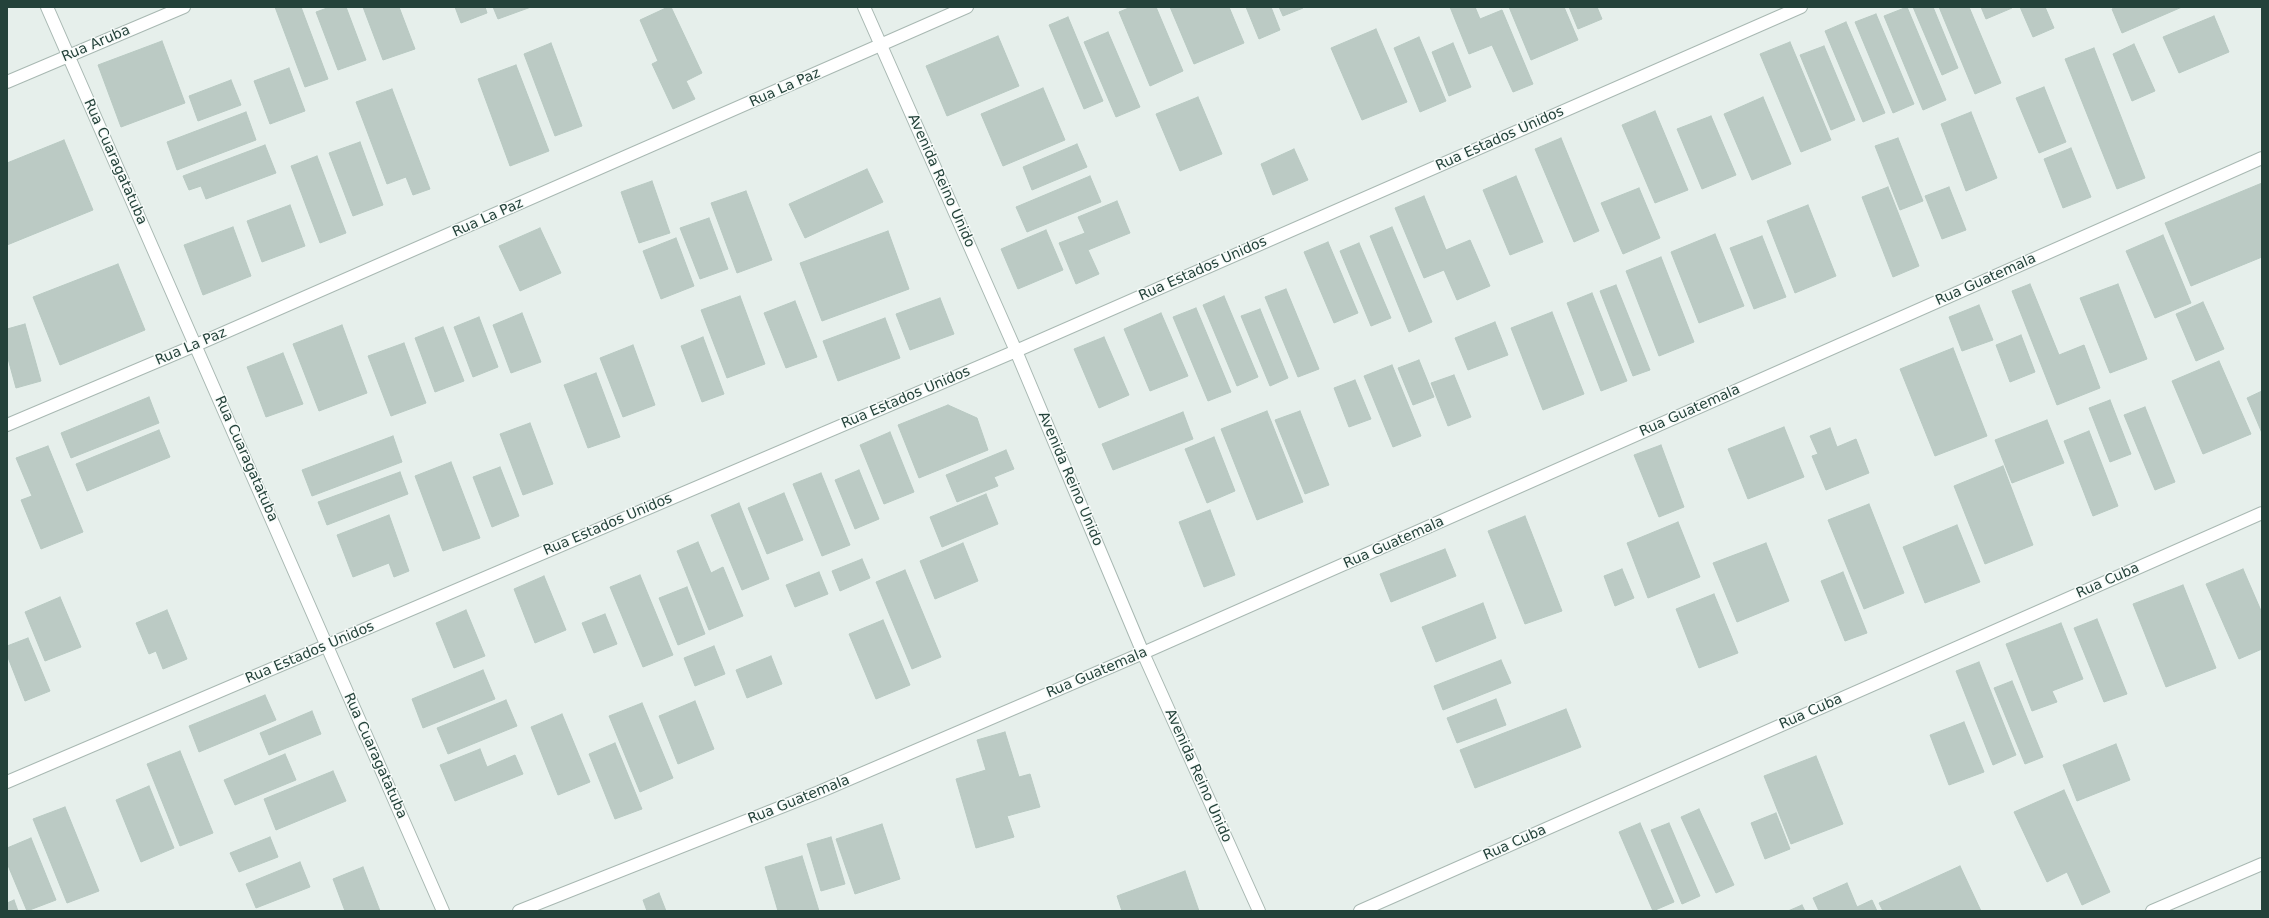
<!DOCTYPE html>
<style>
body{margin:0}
#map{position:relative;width:2269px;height:918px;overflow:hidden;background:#e6efeb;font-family:"DejaVu Sans",sans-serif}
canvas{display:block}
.frame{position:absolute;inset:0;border:8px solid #24423a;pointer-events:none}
</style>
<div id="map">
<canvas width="2269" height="918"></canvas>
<div class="frame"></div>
</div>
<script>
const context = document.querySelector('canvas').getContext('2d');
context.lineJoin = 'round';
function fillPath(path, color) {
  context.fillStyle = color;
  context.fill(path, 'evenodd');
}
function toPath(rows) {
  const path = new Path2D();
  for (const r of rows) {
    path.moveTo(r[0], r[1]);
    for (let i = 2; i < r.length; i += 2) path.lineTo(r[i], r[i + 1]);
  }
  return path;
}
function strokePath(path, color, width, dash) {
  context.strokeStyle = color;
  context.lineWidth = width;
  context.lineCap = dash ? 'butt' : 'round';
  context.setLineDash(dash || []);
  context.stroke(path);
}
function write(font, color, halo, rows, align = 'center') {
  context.font = font + ' "DejaVu Sans",sans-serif';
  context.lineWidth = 3;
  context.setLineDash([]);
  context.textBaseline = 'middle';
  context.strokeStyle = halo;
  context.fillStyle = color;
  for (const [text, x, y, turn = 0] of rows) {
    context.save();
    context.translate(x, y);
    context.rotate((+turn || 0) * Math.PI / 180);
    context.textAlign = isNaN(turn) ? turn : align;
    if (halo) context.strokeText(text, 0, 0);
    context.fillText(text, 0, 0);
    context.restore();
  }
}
const building = toPath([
 [275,7,301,7,328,79,305,87,275,7],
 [330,7,346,7,366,60,338,70,316,12,330,7],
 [363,7,399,7,415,49,383,60,363,7],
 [455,7,485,7,487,13,461,23,455,7],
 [493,7,531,7,498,19,493,7],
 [668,7,671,7,702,73,686,81,695,99,673,109,652,64,658,61,640,20,668,7],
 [1131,7,1156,7,1183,71,1150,86,1119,12,1131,7],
 [1170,7,1229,7,1244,43,1194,64,1170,7],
 [1246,7,1271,7,1280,30,1259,39,1246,7],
 [1279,7,1303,7,1303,8,1283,16,1279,7],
 [1450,7,1475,7,1480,19,1502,10,1533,84,1513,92,1492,45,1469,54,1450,7],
 [1509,7,1564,7,1578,40,1531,60,1509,7],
 [1569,7,1597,7,1602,19,1578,29,1569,7],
 [1907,7,1946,100,1923,110,1884,16,1907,7],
 [1913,7,1933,7,1958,68,1942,75,1913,7],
 [1939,7,1969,7,2001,83,1975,94,1939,7],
 [1981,7,2011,7,2012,8,1986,19,1981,7],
 [2020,7,2045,7,2054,28,2033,37,2020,7],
 [2116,7,2182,7,2122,33,2112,9,2116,7],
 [1876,14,1914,104,1893,113,1855,22,1876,14],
 [2214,16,2229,52,2179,73,2163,37,2214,16],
 [1068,17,1103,101,1084,109,1049,25,1068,17],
 [1846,22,1885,113,1863,122,1825,31,1846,22],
 [1376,29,1407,102,1362,120,1331,48,1376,29],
 [1108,32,1140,107,1116,117,1084,42,1108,32],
 [998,36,1019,86,947,116,926,66,998,36],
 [1419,37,1446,101,1420,112,1394,48,1419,37],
 [162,41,185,103,121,127,98,65,162,41],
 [1790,42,1831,140,1801,152,1760,54,1790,42],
 [551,43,582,126,555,136,524,54,551,43],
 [1453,43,1471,87,1449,96,1432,52,1453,43],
 [2134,44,2155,91,2132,101,2113,54,2134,44],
 [1824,46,1855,120,1831,130,1800,55,1824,46],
 [2094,48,2145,178,2117,189,2065,59,2094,48],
 [516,65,549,151,510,166,478,79,516,65],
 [289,68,305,111,270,124,254,81,289,68],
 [231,80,241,105,198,121,189,96,231,80],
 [2044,87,2066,142,2039,153,2016,98,2044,87],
 [1043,88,1065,140,1003,166,981,114,1043,88],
 [392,89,430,189,413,195,406,177,387,184,356,102,392,89],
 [1198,97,1222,154,1180,171,1156,114,1198,97],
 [1763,97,1791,164,1752,180,1724,114,1763,97],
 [1655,111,1688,190,1655,203,1622,125,1655,111],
 [246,112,256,140,177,170,167,142,246,112],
 [1971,112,1997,178,1966,191,1941,124,1971,112],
 [1711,116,1736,175,1702,189,1677,129,1711,116],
 [1561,138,1599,231,1574,242,1535,149,1561,138],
 [1898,138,1923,201,1900,210,1875,146,1898,138],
 [64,140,93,210,7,245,7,163,64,140],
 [360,142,383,205,353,216,329,153,360,142],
 [1077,144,1087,167,1032,190,1023,167,1077,144],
 [265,145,276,173,206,199,201,186,189,190,183,176,265,145],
 [2071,148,2091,197,2063,208,2044,159,2071,148],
 [1294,149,1308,180,1273,195,1261,164,1294,149],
 [317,156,346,233,320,243,291,166,317,156],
 [867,169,883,202,805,238,789,204,867,169],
 [1090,176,1101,202,1027,232,1016,207,1090,176],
 [1516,176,1543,242,1510,255,1483,190,1516,176],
 [652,181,670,233,639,243,621,192,652,181],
 [2262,183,2262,257,2191,286,2165,223,2262,183],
 [1888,187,1919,266,1893,277,1862,197,1888,187],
 [1949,187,1966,230,1942,239,1925,196,1949,187],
 [1639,188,1660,238,1623,254,1601,203,1639,188],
 [746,191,772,260,737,273,711,203,746,191],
 [1424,196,1446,250,1470,240,1490,286,1457,300,1444,270,1424,278,1395,208,1424,196],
 [1117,201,1130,233,1088,250,1099,274,1076,284,1059,243,1085,233,1078,217,1117,201],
 [290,205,305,246,262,262,247,221,290,205],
 [1808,205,1836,276,1795,293,1767,221,1808,205],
 [709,218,728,269,700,279,680,228,709,218],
 [233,227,251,276,203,295,184,245,233,227],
 [1392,227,1432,322,1409,332,1370,236,1392,227],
 [540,228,561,273,520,291,499,246,540,228],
 [1046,230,1063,270,1018,289,1001,249,1046,230],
 [888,231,909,289,822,321,800,263,888,231],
 [1715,234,1744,306,1699,323,1671,252,1715,234],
 [2163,235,2191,303,2155,318,2126,251,2163,235],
 [1762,236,1786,297,1754,309,1730,248,1762,236],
 [676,238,694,286,661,299,643,251,676,238],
 [1328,242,1358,313,1334,323,1304,252,1328,242],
 [1359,243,1391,318,1371,326,1340,251,1359,243],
 [1661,257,1694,342,1659,356,1626,271,1661,257],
 [118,264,145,330,60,365,33,297,118,264],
 [2030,284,2059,355,2084,345,2100,388,2057,405,2012,291,2030,284],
 [2118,284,2147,359,2110,373,2080,298,2118,284],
 [1616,285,1650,370,1633,376,1600,291,1616,285],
 [1286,289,1319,369,1298,377,1265,297,1286,289],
 [1592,293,1627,381,1601,391,1567,303,1592,293],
 [740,296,765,364,727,378,701,310,740,296],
 [1224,296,1258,377,1237,386,1203,305,1224,296],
 [940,298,954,334,910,350,896,314,940,298],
 [795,301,817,357,786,368,764,313,795,301],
 [2203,302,2224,349,2196,361,2176,314,2203,302],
 [1979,305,1993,340,1962,351,1949,317,1979,305],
 [1196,308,1231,392,1208,401,1173,317,1196,308],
 [1260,309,1288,378,1270,386,1241,316,1260,309],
 [1552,312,1584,394,1543,410,1511,328,1552,312],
 [522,313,541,362,511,373,493,325,522,313],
 [1161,313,1188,376,1150,391,1124,329,1161,313],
 [479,317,498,367,473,377,454,327,479,317],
 [885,318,900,358,838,381,823,341,885,318],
 [1495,322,1508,355,1468,370,1455,338,1495,322],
 [25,324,41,381,16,388,7,355,7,329,25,324],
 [342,325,367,393,319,411,293,344,342,325],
 [443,327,464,381,435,392,415,338,443,327],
 [2021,335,2035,372,2010,382,1996,345,2021,335],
 [703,337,724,394,702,402,681,346,703,337],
 [1104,337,1129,395,1099,408,1074,349,1104,337],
 [404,343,426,403,391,416,368,356,404,343],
 [633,345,655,405,623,417,600,358,633,345],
 [1953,348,1987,436,1935,456,1900,369,1953,348],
 [283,353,303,404,266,417,247,367,283,353],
 [1419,360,1434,397,1413,405,1398,368,1419,360],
 [2219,361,2251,434,2203,454,2172,381,2219,361],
 [1392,365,1421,436,1393,447,1364,376,1392,365],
 [596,373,620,437,588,448,564,385,596,373],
 [1454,375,1471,417,1448,426,1431,383,1454,375],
 [1355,380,1371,419,1349,427,1334,388,1355,380],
 [2262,391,2262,433,2247,398,2262,391],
 [149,397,159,423,71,458,61,433,149,397],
 [2110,400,2131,454,2110,462,2089,408,2110,400],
 [948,405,977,418,988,450,919,478,898,425,948,405],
 [2145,407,2175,482,2155,490,2124,415,2145,407],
 [1267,411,1303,502,1257,520,1221,429,1267,411],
 [1300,411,1329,485,1305,494,1275,420,1300,411],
 [1183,412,1193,439,1113,470,1102,444,1183,412],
 [2047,420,2064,463,2012,483,1995,440,2047,420],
 [530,423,553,484,523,495,500,434,530,423],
 [1784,427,1804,477,1748,499,1728,449,1784,427],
 [1830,428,1837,447,1856,439,1869,473,1826,490,1812,456,1818,454,1810,436,1830,428],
 [159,430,170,457,87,491,76,464,159,430],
 [2089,431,2118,506,2093,516,2064,441,2089,431],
 [890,432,914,492,884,504,860,445,890,432],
 [393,436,402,462,312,496,302,470,393,436],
 [1214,437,1235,491,1207,503,1185,449,1214,437],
 [1661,445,1684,507,1659,517,1634,455,1661,445],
 [48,446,83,532,41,549,21,500,32,496,16,458,48,446],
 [1006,450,1014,469,994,477,998,486,957,502,946,475,1006,450],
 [451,462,480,538,443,551,415,476,451,462],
 [2003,466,2033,545,1985,564,1954,486,2003,466],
 [500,467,519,516,492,527,473,477,500,467],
 [859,470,879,519,855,529,835,480,859,470],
 [400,472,408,494,327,525,318,502,400,472],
 [821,473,850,545,822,556,793,484,821,473],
 [784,493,803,540,767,554,748,508,784,493],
 [986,494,998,524,942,547,930,517,986,494],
 [739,503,769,579,742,590,711,515,739,503],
 [1869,504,1904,593,1864,609,1828,520,1869,504],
 [1210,510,1235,575,1204,587,1179,522,1210,510],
 [389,515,409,571,394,577,389,563,353,577,337,535,389,515],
 [1525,516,1562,611,1525,624,1488,531,1525,516],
 [1678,522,1700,577,1648,598,1627,543,1678,522],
 [1957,525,1980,582,1925,603,1903,547,1957,525],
 [698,542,711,573,723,567,743,616,709,630,677,551,698,542],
 [963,543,978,581,935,599,920,561,963,543],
 [1766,543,1789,601,1737,622,1713,563,1766,543],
 [1445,549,1456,576,1391,602,1380,574,1445,549],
 [862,559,870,578,840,591,832,571,862,559],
 [1622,569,1634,598,1615,606,1604,576,1622,569],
 [2243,569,2262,613,2262,649,2239,659,2206,584,2243,569],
 [905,570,941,657,912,669,876,582,905,570],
 [819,572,828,594,795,607,786,585,819,572],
 [1843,572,1867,633,1845,641,1821,581,1843,572],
 [640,575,673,655,643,667,610,587,640,575],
 [544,576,566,630,535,643,514,589,544,576],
 [2183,585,2216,668,2166,687,2133,604,2183,585],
 [687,587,705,634,678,645,659,598,687,587],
 [1714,594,1738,653,1699,668,1676,609,1714,594],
 [60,597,81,647,45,661,25,612,60,597],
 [1483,603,1496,638,1436,662,1422,627,1483,603],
 [167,610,187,659,163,669,156,651,149,654,136,623,167,610],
 [466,610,485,656,454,668,436,623,466,610],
 [605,614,617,644,594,653,582,623,605,614],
 [2097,619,2127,694,2104,702,2074,628,2097,619],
 [883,620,910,685,876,699,849,634,883,620],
 [2061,623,2083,679,2052,691,2057,702,2032,711,2006,644,2061,623],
 [28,638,50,691,25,701,7,655,7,646,28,638],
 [714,646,725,674,695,686,684,658,714,646],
 [771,656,782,684,747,698,736,670,771,656],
 [1501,660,1511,683,1443,710,1434,686,1501,660],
 [1979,662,2016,755,1993,765,1956,671,1979,662],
 [483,670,495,699,423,728,412,699,483,670],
 [2012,681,2043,757,2025,764,1994,688,2012,681],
 [265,695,276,720,199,752,189,726,265,695],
 [1496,699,1506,725,1457,743,1447,718,1496,699],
 [506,700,517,726,448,754,437,728,506,700],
 [695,701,714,749,678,764,659,716,695,701],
 [642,703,673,778,640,792,609,716,642,703],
 [1566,709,1581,747,1475,788,1460,750,1566,709],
 [312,711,321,734,269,755,260,733,312,711],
 [562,714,590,782,558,795,531,727,562,714],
 [1964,722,1984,772,1949,785,1930,735,1964,722],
 [1005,732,1019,777,1030,774,1040,807,1007,816,1014,837,976,848,956,779,986,770,977,740,1005,732],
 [615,743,642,809,615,819,589,754,615,743],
 [2116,744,2130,780,2077,801,2063,765,2116,744],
 [480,749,487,767,515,755,523,774,455,801,440,765,480,749],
 [180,751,213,833,180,846,147,764,180,751],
 [285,754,296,780,235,805,224,780,285,754],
 [1816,756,1843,824,1791,844,1764,776,1816,756],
 [333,771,346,801,276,830,264,799,333,771],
 [149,786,174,848,141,862,116,800,149,786],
 [2064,790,2110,892,2082,905,2067,872,2047,882,2014,812,2064,790],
 [65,807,99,891,67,903,33,819,65,807],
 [1699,809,1734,885,1716,893,1681,817,1699,809],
 [1776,813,1790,849,1765,859,1751,823,1776,813],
 [1640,823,1674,902,1653,911,1619,832,1640,823],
 [1669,823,1700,896,1682,904,1651,830,1669,823],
 [882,824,900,879,855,894,836,839,882,824],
 [270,837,278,857,239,872,230,853,270,837],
 [831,837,845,884,821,891,807,844,831,837],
 [31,838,56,900,27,911,7,863,7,848,31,838],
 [802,856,819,911,778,911,765,867,802,856],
 [300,862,310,887,256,908,246,884,300,862],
 [1960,866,1981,911,1883,911,1879,903,1960,866],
 [363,867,380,911,345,911,333,879,363,867],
 [1185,871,1199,911,1122,911,1117,896,1185,871],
 [1847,883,1857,907,1872,900,1877,911,1819,911,1813,898,1847,883],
 [659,893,666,911,647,911,643,900,659,893],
 [14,900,18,911,7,911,7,903,14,900],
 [1802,905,1805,911,1788,911,1802,905]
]);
fillPath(building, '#bbcac4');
strokePath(building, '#b8c9c2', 1);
const minor = toPath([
 [47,7,443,911],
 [864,7,1016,351,1143,653,1259,911],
 [7,82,184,7],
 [7,425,196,345,967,7],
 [7,782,1016,351,1801,7],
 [519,911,819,792,1143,653,2262,158],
 [1360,911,2262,513],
 [2152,911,2262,864]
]);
strokePath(minor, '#a8b8b2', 14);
strokePath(minor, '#fff', 12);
write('14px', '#24423a', '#f7fbf9', [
 ["Rua Aruba",96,44,-23],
 ["Rua La Paz",785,88,-24],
 ["Rua Estados Unidos",1500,139,-24],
 ["Rua Cuaragatatuba",115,162,66],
 ["Avenida Reino Unido",941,181,66],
 ["Rua La Paz",488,218,-24],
 ["Rua Estados Unidos",1203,269,-24],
 ["Rua Guatemala",1986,280,-24],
 ["Rua La Paz",191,347,-23],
 ["Rua Estados Unidos",906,398,-23],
 ["Rua Guatemala",1690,411,-24],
 ["Rua Cuaragatatuba",246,459,66],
 ["Avenida Reino Unido",1070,479,67],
 ["Rua Estados Unidos",608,525,-23],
 ["Rua Guatemala",1394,543,-24],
 ["Rua Cuba",2108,581,-24],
 ["Rua Estados Unidos",310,653,-23],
 ["Rua Guatemala",1097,673,-23],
 ["Rua Cuba",1811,712,-24],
 ["Rua Cuaragatatuba",375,756,66],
 ["Avenida Reino Unido",1198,776,66],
 ["Rua Guatemala",799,800,-22],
 ["Rua Cuba",1515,843,-24]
]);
</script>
